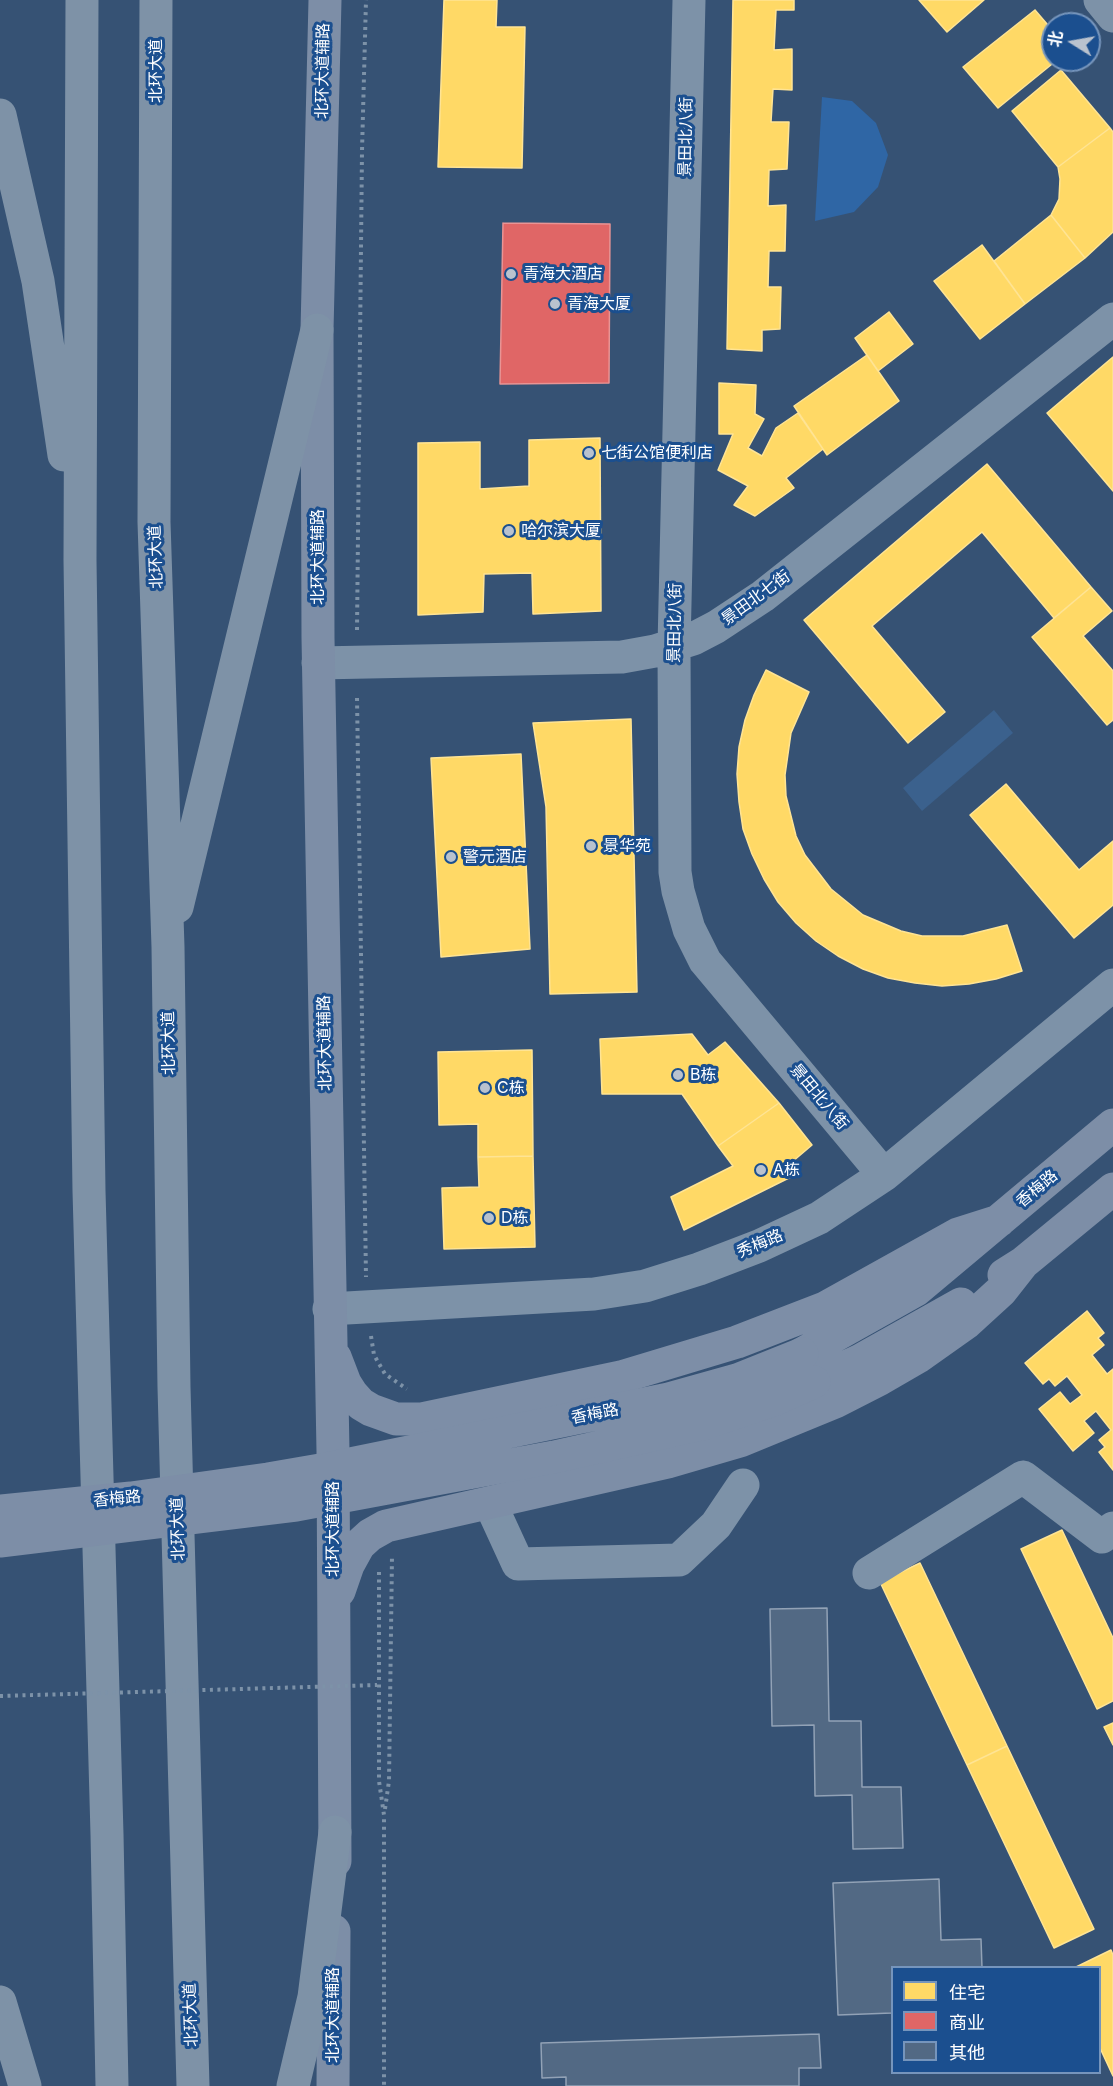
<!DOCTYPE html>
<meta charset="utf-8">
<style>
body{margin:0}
#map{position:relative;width:1113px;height:2086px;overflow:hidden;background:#365274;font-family:Inter,"Noto Sans SC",sans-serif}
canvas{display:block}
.legend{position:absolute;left:891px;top:1966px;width:210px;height:108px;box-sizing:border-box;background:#1b4f8f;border:2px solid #7695bc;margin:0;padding:8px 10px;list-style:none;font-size:18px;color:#fff}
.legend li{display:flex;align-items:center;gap:12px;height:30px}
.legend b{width:30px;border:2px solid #7695bc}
.north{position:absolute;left:1041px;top:12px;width:60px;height:60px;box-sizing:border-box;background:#1b4f8f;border:2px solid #7695bc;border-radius:50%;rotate:281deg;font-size:16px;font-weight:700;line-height:24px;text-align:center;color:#fff}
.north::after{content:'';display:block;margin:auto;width:21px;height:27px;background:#b9c2ce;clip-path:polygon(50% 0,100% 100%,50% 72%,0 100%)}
</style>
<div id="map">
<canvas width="1113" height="2086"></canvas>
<ul class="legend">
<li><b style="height:16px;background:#ffd966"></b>住宅</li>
<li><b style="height:16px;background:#e06666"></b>商业</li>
<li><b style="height:16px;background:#526984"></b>其他</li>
</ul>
<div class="north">北</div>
</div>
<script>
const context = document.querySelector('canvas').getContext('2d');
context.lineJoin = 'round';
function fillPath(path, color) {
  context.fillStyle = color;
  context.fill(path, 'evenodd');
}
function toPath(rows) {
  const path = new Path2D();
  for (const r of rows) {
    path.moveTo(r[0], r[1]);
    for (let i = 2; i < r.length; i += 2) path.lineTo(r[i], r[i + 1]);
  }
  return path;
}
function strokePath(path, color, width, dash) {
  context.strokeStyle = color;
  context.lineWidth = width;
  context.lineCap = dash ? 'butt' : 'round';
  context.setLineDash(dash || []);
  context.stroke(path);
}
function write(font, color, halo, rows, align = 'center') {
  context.font = font + ' Inter,"Noto Sans SC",sans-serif';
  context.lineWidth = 6;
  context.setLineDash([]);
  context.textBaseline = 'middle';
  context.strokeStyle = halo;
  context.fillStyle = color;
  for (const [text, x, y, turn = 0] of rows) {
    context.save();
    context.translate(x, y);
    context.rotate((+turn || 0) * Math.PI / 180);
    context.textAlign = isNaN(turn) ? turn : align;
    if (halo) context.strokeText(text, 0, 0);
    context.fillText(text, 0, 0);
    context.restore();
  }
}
fillPath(toPath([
 [822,97,852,101,876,123,888,155,878,187,854,212,815,221]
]), '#2f66a5');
fillPath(toPath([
 [994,710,1013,733,922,811,903,788]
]), '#3b618d');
const homes = toPath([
 [444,0,497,0,496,27,525,27,522,168,438,167,444,0],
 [733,0,794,0,794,10,776,10,774,50,792,49,792,90,773,89,771,122,789,122,787,169,769,170,768,206,786,205,785,251,769,251,768,287,781,287,780,329,762,330,762,351,727,349,733,0],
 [919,0,984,0,947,32,919,0],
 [1035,10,1053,31,1053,60,1057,60,998,108,963,67,1035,10],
 [1061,70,1110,128,1058,167,1012,111,1061,70],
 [1110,128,1113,132,1113,232,1085,258,1051,215,1059,199,1060,179,1058,167,1110,128],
 [1051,215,1085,258,1025,304,994,261,1051,215],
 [982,245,1025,304,980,339,934,281,982,245],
 [889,312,913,344,878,371,855,338,889,312],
 [867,355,899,401,827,455,794,406,867,355],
 [1113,357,1113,491,1047,413,1113,357],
 [719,383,756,385,755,414,764,419,748,448,762,456,776,428,798,413,823,449,786,478,794,488,755,516,734,505,748,486,718,470,733,434,719,434,719,383],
 [600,438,601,611,533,614,532,573,484,574,483,612,418,615,418,443,480,442,480,489,529,486,529,440,600,438],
 [987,464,1091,587,1054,618,982,532,872,626,945,712,908,743,804,620,987,464],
 [1091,587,1112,611,1083,636,1113,671,1113,720,1107,725,1032,637,1091,587],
 [766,670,809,692,791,733,785,775,786,796,796,836,805,855,831,889,863,915,901,931,922,936,963,936,1007,925,1022,971,996,979,969,984,942,986,915,983,888,978,863,969,838,956,816,941,796,923,778,902,764,879,752,854,743,829,739,802,737,774,739,747,745,720,754,695,766,670],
 [631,719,637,992,550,994,546,807,533,723,631,719],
 [521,754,530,949,441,957,431,758,521,754],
 [1006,784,1079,870,1113,841,1113,905,1074,938,970,815,1006,784],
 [692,1034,708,1055,725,1042,779,1103,718,1146,682,1094,602,1094,600,1039,692,1034],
 [532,1050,533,1156,478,1157,478,1124,439,1125,438,1052,532,1050],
 [779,1103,812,1145,792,1162,799,1173,684,1230,671,1197,733,1166,718,1146,779,1103],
 [533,1156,535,1247,444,1249,442,1188,479,1187,478,1157,533,1156],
 [1087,1311,1104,1333,1098,1338,1104,1345,1092,1355,1107,1374,1113,1369,1113,1470,1099,1452,1105,1447,1099,1440,1111,1430,1096,1411,1084,1421,1094,1433,1073,1451,1039,1409,1060,1392,1070,1404,1082,1395,1067,1376,1055,1386,1049,1379,1043,1384,1025,1363,1087,1311],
 [1062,1530,1113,1638,1113,1701,1097,1709,1021,1549,1062,1530],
 [920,1563,1007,1746,967,1765,880,1582,920,1563],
 [1113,1723,1113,1745,1104,1727,1113,1723],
 [1007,1746,1094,1929,1054,1948,967,1765,1007,1746],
 [1111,1950,1113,1955,1113,2076,1100,2048,1100,1968,1074,1968,1111,1950]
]);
fillPath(homes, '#ffd966');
strokePath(homes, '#ffe494', 1.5);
const shops = toPath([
 [503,223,610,224,609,383,500,384,503,223]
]);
fillPath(shops, '#e06666');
strokePath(shops, '#e99494', 1.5);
const building = toPath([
 [827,1608,829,1721,861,1721,862,1787,901,1787,903,1848,853,1849,852,1795,815,1796,814,1725,772,1726,770,1609,827,1608],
 [939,1879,941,1940,981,1939,982,1968,892,1968,892,2013,838,2015,833,1883,939,1879],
 [819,2034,821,2068,799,2068,799,2086,566,2086,566,2077,542,2078,541,2043,819,2034]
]);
fillPath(building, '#526984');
strokePath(building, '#92a2b6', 1.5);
strokePath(toPath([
 [357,630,362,151,366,0],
 [357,698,366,1277],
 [371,1336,374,1355,385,1374,407,1389],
 [379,1572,379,1781,384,1815,384,2086],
 [385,1809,389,1781,392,1556]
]), '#7d92a8', 4, [3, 4.5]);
strokePath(toPath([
 [689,0,674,646,675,872,678,891,689,929,705,961,884,1175],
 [1100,0,1113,16],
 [318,663,622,657,655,651,693,639,716,627,763,596,1113,319],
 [329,1309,594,1294,645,1286,699,1269,759,1246,819,1218,884,1175,1113,985],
 [490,1503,518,1564,679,1560,716,1525,743,1485],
 [869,1573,1023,1477,1102,1537,1113,1528]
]), '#7d92a8', 33);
strokePath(toPath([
 [325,0,317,330,318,638,333,1451,335,1861],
 [1004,1275,1023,1263,1113,1189],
 [802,1354,916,1290,1113,1125],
 [335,1357,345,1383,352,1394,361,1404,371,1410,396,1419,422,1419,621,1377,737,1342,825,1308,958,1234,999,1221],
 [814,1382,861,1360,961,1304],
 [339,1591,348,1565,359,1545,370,1535,386,1526,668,1462,740,1441,835,1402,880,1379,918,1357,966,1323,1001,1291,1023,1263],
 [333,2086,334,1931]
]), '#7d8ea7', 33);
strokePath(toPath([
 [82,0,80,560,89,1191,107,1834,112,2086],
 [156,0,154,522,168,947,174,1387,193,2086],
 [0,115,38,281,64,455],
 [177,907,317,330],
 [0,2002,25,2086],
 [293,2086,314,1997,335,1832]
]), '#7e92a7', 33);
strokePath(toPath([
 [0,1696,377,1685]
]), '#7d92a8', 4, [3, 4.5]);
strokePath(toPath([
 [0,1511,131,1498,268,1479,326,1469,669,1399,737,1380,802,1354],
 [0,1541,296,1505,554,1457,702,1424,776,1399,814,1382]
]), '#7d8ea7', 33);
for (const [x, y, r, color] of [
 [511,274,6,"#b9c2ce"],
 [555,304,6,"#b9c2ce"],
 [589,453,6,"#b9c2ce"],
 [509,531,6,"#b9c2ce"],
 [591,846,6,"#b9c2ce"],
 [451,857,6,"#b9c2ce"],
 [678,1075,6,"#b9c2ce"],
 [485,1088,6,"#b9c2ce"],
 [761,1170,6,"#b9c2ce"],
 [489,1218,6,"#b9c2ce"]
]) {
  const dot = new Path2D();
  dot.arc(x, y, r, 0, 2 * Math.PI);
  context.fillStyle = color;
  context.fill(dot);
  strokePath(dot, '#1b4f8f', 2);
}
write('16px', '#fff', '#1b4f8f', [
 ["北环大道",156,71,-90],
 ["北环大道辅路",323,71,-89],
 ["景田北八街",686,137,-89],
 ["北环大道",156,557,-92],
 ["北环大道辅路",318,557,-90],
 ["景田北七街",756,598,-36],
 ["景田北八街",675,623,-89],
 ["北环大道",169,1043,-91],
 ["北环大道辅路",325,1043,-91],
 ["景田北八街",819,1097,50],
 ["香梅路",1037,1189,-40],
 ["秀梅路",760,1244,-23],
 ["香梅路",595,1414,-11],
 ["香梅路",117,1499,-6],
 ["北环大道",178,1529,-92],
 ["北环大道辅路",333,1529,-90],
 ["北环大道",191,2015,-92],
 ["北环大道辅路",333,2015,-90]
]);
write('16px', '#fff', '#1b4f8f', [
 ["青海大酒店",523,274],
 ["青海大厦",567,304],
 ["七街公馆便利店",601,453],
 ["哈尔滨大厦",521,531],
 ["景华苑",603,846],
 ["警元酒店",463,857],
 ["B栋",690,1075],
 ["C栋",497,1088],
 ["A栋",773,1170],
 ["D栋",501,1218]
], 'left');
</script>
